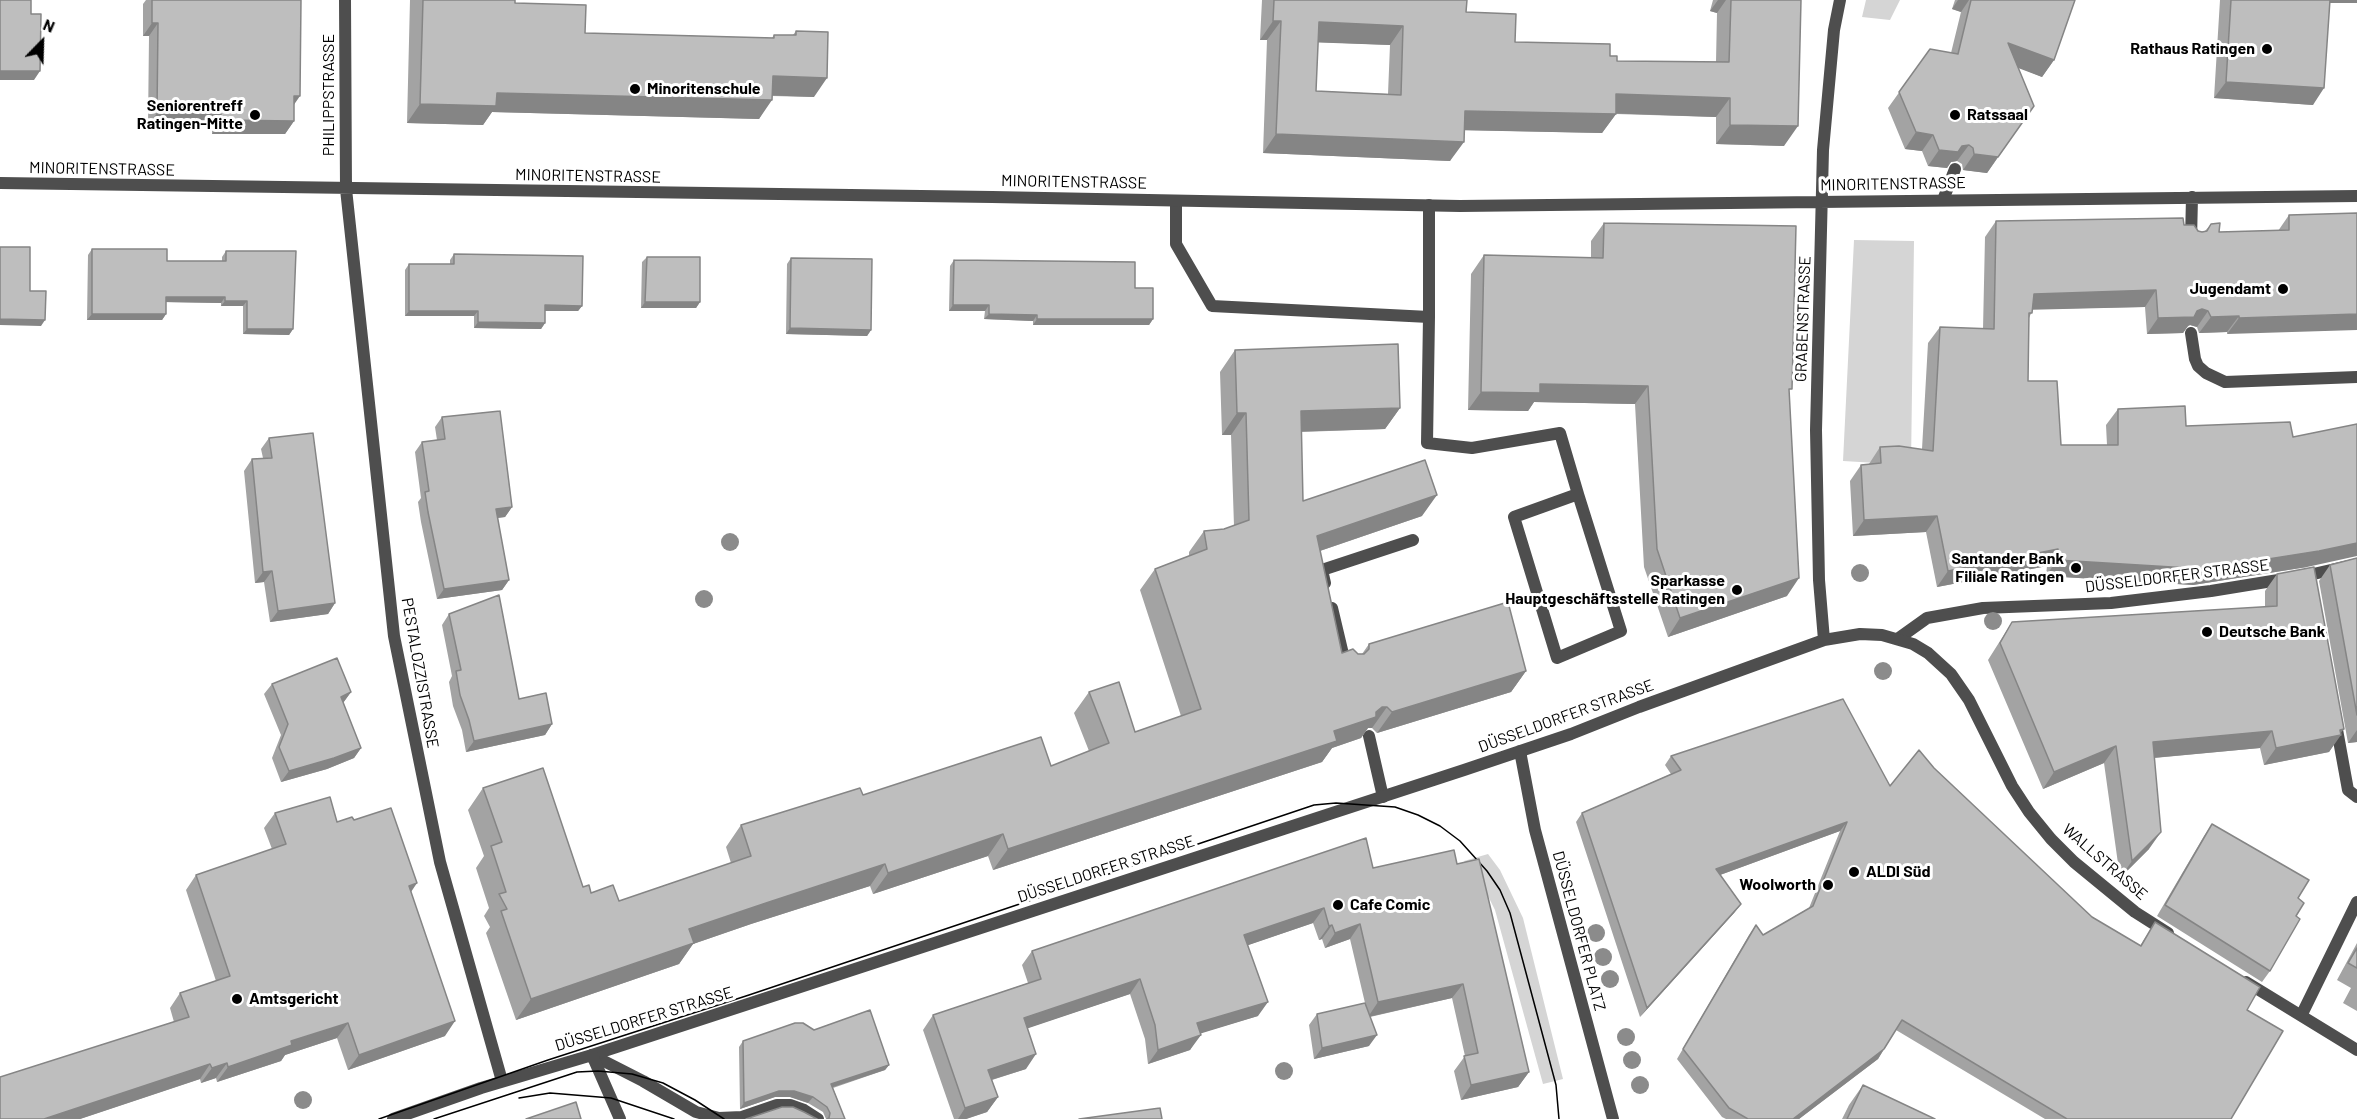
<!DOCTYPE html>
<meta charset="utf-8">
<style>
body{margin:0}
#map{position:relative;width:2357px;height:1119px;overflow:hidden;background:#fff;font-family:Barlow,sans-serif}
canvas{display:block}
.north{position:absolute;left:12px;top:12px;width:60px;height:60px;-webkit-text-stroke:4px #fff;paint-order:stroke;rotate:23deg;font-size:16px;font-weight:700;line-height:24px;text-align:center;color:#000}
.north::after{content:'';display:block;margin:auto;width:21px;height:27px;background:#000;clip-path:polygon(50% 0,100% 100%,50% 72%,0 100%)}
</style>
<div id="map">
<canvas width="2357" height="1119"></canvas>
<div class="north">N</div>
</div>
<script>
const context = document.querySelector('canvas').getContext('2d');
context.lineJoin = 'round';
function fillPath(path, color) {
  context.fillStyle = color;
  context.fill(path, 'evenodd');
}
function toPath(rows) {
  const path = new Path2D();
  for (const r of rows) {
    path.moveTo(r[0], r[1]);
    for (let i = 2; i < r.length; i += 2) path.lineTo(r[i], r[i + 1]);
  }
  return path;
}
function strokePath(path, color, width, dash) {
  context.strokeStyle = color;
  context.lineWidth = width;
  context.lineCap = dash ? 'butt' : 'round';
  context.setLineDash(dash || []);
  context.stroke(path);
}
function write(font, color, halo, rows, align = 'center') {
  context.font = font + ' Barlow,sans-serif';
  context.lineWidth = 6;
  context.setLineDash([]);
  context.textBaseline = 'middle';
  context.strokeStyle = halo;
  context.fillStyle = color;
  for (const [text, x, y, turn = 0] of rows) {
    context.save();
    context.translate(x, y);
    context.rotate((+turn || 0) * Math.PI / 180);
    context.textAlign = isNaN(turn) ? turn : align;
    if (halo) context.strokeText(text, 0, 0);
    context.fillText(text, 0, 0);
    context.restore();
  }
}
fillPath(toPath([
 [1866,0,1900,0,1890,20,1862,17],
 [1854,240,1914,241,1911,465,1843,461],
 [1488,854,1500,870,1523,918,1563,1079,1543,1084,1495,910,1482,884,1464,861]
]), '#d5d5d5');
strokePath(toPath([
 [1943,200,1955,169],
 [1176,201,1176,244,1212,306,1429,317,1429,205],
 [1429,317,1427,443,1472,448,1560,433,1578,494,1514,517,1557,658,1621,631,1578,494],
 [1325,583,1322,570,1413,540],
 [1332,608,1346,667],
 [1369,736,1383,797],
 [592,1055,643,1081,696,1112,719,1118,742,1117,777,1105,790,1105,804,1110,818,1119]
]), '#4e4e4e', 12);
strokePath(toPath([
 [1899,638,1927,618,1983,608,2111,603,2211,591,2309,575,2357,564],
 [2336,724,2348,790,2357,797],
 [2302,1014,2357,902]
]), '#4e4e4e', 12);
strokePath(toPath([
 [345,0,346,189,394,636,440,862,502,1081],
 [0,183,992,197,1460,206,2357,196],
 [2191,240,2192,197],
 [2191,333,2195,359,2198,366,2206,373,2225,382,2357,377],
 [1824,640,1819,580,1816,430,1823,150,1834,30,1840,0],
 [1520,751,1535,830,1613,1119],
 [2246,982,2357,1050],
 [592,1055,1464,770,1571,734,1639,707,1824,640,1860,634,1882,635,1913,644,1928,653,1951,674,1969,700,2012,786,2029,812,2051,839,2074,862,2135,912,2168,933]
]), '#4e4e4e', 12);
strokePath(toPath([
 [393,1119,481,1088,592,1055,620,1119]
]), '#4e4e4e', 12);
strokePath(toPath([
 [519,1098,550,1093,611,1098,674,1119],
 [379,1119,548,1060,749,995,1314,805,1336,803,1395,807,1418,815,1440,826,1460,841,1487,871,1500,890,1510,913,1556,1085,1559,1119],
 [434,1119,577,1072,598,1071,632,1074,663,1083,695,1100,724,1119]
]), '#000', 1.5);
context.fillStyle = '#8b8b8b';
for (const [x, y] of [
 [730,542],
 [1860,573],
 [704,599],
 [1993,621],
 [1883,671],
 [1596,933],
 [1603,957],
 [1610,979],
 [1626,1037],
 [1632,1060],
 [1284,1071],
 [1640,1085],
 [303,1100]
]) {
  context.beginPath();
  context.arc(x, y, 9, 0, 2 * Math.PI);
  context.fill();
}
fillPath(toPath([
 [146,0,301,0,294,105,294,121,285,134,212,134,212,127,148,126,149,36,143,36,143,4],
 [410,0,515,0,515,3,585,33,772,38,774,35,793,35,796,31,814,97,772,96,759,119,492,112,483,125,407,123],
 [1262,0,1467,0,1466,12,1515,42,1610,56,1617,61,1716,62,1717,13,1710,11,1713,0,1801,0,1784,146,1716,144,1716,117,1616,114,1602,133,1464,130,1450,161,1263,153,1267,40,1260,40],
 [1318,42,1390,45,1388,94,1316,91],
 [1955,0,2075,0,2054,60,2042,77,2018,67,2034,106,1987,173,1963,170,1962,164,1957,161,1951,162,1947,168,1928,166,1922,151,1905,149,1888,108,1930,49,1951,53,1961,12,1952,9],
 [2220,0,2357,0,2357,3,2330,3,2313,105,2214,98],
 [2357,213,2227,334,2227,332,2199,333,2197,327,2190,325,2188,326,2183,333,2147,334,2145,307,2033,309,2029,318,2028,381,2061,445,2107,445,2106,425,2118,409,2186,426,2307,567,2193,585,2046,576,2047,566,1937,587,1926,532,1853,536,1850,481,1861,465,1869,464,1880,447,1922,449,1928,343,1940,327,1983,329,1985,237,1996,221,2184,225,2202,232,2205,231,2211,224,2219,232,2278,231,2289,215],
 [1604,223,1789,393,1787,596,1668,637,1644,567,1635,404,1534,402,1528,411,1468,410,1471,274,1484,255,1591,258,1591,241],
 [92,249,167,261,222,261,222,257,226,251,293,329,289,335,243,334,243,306,221,306,221,303,166,302,166,314,162,320,87,320,88,255],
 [454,254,582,306,578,311,545,311,545,323,541,329,474,328,474,316,405,316,405,270,409,264,450,264,450,260],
 [647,257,700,302,696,308,641,308,642,262],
 [791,258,871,330,867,336,786,334,787,264],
 [954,260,1135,288,1153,319,1149,325,1033,325,1033,321,984,319,985,311,949,311,950,266],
 [1235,350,1400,408,1385,429,1301,432,1303,501,1422,516,1320,551,1342,653,1362,654,1369,644,1526,671,1511,692,1377,733,1372,728,1368,728,1361,738,1332,748,1322,762,993,870,988,856,873,894,870,886,751,924,693,944,679,964,516,1020,486,933,490,927,484,916,489,908,476,868,484,856,468,810,483,788,583,887,591,893,619,901,731,863,726,847,741,825,863,795,1051,766,1089,751,1074,713,1089,692,1135,732,1181,716,1140,590,1155,569,1189,556,1189,552,1204,531,1224,529,1234,526,1231,435,1222,435,1220,372],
 [442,417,512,507,505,517,497,518,509,580,502,590,437,599,421,522,418,502,421,498,415,452,422,442,437,440,435,427],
 [269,438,335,603,328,614,270,622,264,582,255,583,244,471,252,459,263,458,261,449],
 [2357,558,2357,742,2348,743,2319,581,2330,565],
 [2277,574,2341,733,2329,752,2264,765,2260,748,2154,758,2149,849,2120,878,2104,763,2043,789,1988,660,2012,622,2265,607,2265,591],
 [449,614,519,699,552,724,545,735,466,752,462,730,453,706,449,682,452,676,442,625],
 [272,684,351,692,343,703,361,748,354,758,327,769,281,782,272,758,281,735,264,694],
 [1671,756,1890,786,1934,768,2092,917,2140,946,2155,922,2247,1010,2231,1119,2045,1119,1896,1030,1878,1059,1799,1119,1726,1119,1722,1117,1677,1059,1749,935,1756,925,1763,935,1809,908,1840,831,1720,875,1741,904,1734,913,1640,1017,1576,822,1582,813,1671,774,1665,765],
 [275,813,337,822,354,820,411,893,445,1036,348,1070,337,1038,285,1055,281,1061,217,1082,216,1078,201,1083,200,1079,80,1119,0,1119,174,1022,170,1008,180,993,216,981,186,890,196,875,272,849,264,828],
 [2212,824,2298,898,2296,916,2270,971,2262,982,2157,916,2204,836],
 [1457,864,1529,1072,1518,1087,1461,1100,1454,1071,1465,1056,1452,998,1370,1017,1369,1046,1314,1059,1309,1025,1317,1014,1365,1003,1350,939,1325,948,1322,939,1319,940,1313,923,1248,945,1258,1016,1200,1033,1190,1050,1148,1064,1145,1039,1130,994,1027,1028,1026,1069,992,1080,998,1097,987,1112,966,1119,954,1119,923,1030,933,1015,1028,983,1022,965,1032,951,1373,868],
 [2357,943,2357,1011,2343,1003,2351,988,2337,980],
 [814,1030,889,1065,885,1070,833,1088,845,1119,826,1119,823,1112,808,1103,790,1097,775,1097,740,1109,739,1047,743,1041],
 [1863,1085,1935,1119,1842,1119,1849,1105]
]), '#a3a3a3');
fillPath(toPath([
 [1718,0,1726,0,1717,13,1710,11],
 [1958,0,1969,0,1961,12,1952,9],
 [2322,0,2357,0,2357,3,2320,3],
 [1273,21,1281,21,1267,40,1260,40],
 [1319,22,1403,26,1390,45,1305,42],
 [152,23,158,23,149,36,143,36],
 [2008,43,2054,60,2042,77,1997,60],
 [0,71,40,71,34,80,0,80],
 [773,76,827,78,814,97,760,95],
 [2226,82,2324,88,2313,105,2214,98],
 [497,93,772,100,759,119,492,112,483,125,407,123,420,104],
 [1616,94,1730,98,1716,117,1603,113],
 [294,96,300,96,291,109],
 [1465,111,1616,114,1602,133,1452,130],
 [157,113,221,114,212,127,148,126],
 [221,120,294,121,285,134,212,134],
 [1730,125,1798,126,1784,146,1716,144],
 [1916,132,1933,135,1922,151,1905,149],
 [1276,134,1464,142,1450,161,1263,153],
 [1969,145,1957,161,1951,162,1947,168,1928,166,1939,150],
 [1974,154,1998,157,1987,173,1963,170],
 [2156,290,2145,307,2022,310,2034,294],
 [166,297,225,297,221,303,162,302],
 [225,301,247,301,243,306,221,306],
 [645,302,700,302,696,308,641,308],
 [545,305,582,306,578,311,541,311],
 [953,305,989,305,985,311,949,311],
 [2202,309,2208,311,2197,327,2190,325,2188,326,2183,333,2147,334,2158,318],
 [409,311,478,311,474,316,405,316],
 [92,314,166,314,162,320,87,320],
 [989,314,1037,315,1033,321,984,319],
 [2357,314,2357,330,2227,334,2239,318],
 [2239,316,2227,332,2199,333,2211,317],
 [0,319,45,320,41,326,0,325],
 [1037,319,1153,319,1149,325,1033,325],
 [478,322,545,323,541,329,474,328],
 [790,328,871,330,867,336,786,334],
 [247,329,293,329,289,335,243,334],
 [1540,384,1648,386,1635,404,1534,402,1528,411,1468,410,1481,392],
 [1400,408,1385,429,1286,432,1301,411],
 [1237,413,1246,413,1231,435,1222,435],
 [1437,495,1422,516,1302,557,1317,536],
 [512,507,505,517,489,519,496,509],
 [1937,516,1926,532,1853,536,1864,520],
 [2357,543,2357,556,2307,567,2193,585,2046,576,2057,560],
 [2058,549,2047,566,1937,587,1948,571],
 [272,571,264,582,255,583,263,572],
 [1799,578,1787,596,1668,637,1680,618],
 [509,580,502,590,437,599,444,589],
 [335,603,328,614,270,622,278,611],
 [1526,671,1511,692,1377,733,1392,712],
 [351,692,343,703,341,697],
 [1382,707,1387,707,1372,728,1368,728,1361,738,1332,748,1322,762,993,870,1008,849,1334,731,1376,712],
 [552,724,545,735,466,752,474,741],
 [2344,729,2339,735,2341,735,2329,752,2264,765,2276,748],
 [2357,730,2357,742,2348,743],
 [2272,731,2260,748,2141,759,2153,742],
 [2116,746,2104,763,2043,789,2054,772],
 [361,748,354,758,327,769,281,782,289,771],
 [1847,822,1840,831,1709,879,1716,869],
 [2161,832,2149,849,2120,878,2132,861],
 [1003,834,988,856,873,894,888,873],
 [885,864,870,886,751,924,693,944,679,964,516,1020,531,999,689,929,766,903],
 [417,883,407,898,409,886],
 [1741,904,1734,913,1640,1017,1647,1008],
 [1324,908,1313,923,1234,950,1244,935],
 [1360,924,1350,939,1325,948,1335,933],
 [1332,925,1322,939,1319,940,1329,926],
 [1140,979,1130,994,1014,1033,1024,1018],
 [1463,984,1452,998,1368,1017,1378,1002],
 [1268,1002,1258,1016,1186,1038,1197,1023],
 [455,1021,445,1036,348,1070,359,1055],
 [348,1023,337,1038,285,1055,281,1061,217,1082,228,1067,291,1041],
 [1201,1035,1190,1050,1148,1064,1158,1050],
 [1377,1035,1369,1046,1314,1059,1322,1048],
 [1884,1049,1878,1059,1799,1119,1793,1119],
 [1036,1054,1026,1069,978,1084,988,1070],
 [227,1063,216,1078,201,1083,212,1068],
 [210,1064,200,1079,80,1119,44,1119],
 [889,1065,885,1070,827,1089,831,1084],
 [1529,1072,1518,1087,1461,1100,1471,1085],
 [779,1091,794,1091,813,1097,808,1103,790,1097,775,1097,740,1109,744,1103],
 [998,1097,987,1112,966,1119,958,1119,965,1108]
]), '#858585');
const building = toPath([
 [0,0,31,0,31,14,41,14,40,71,0,71,0,0],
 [152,0,301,0,300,96,294,96,294,121,221,120,221,114,157,113,158,23,152,23,152,0],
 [423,0,515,0,515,3,586,5,585,33,774,38,774,35,796,35,796,31,828,32,827,78,773,76,772,100,497,93,496,106,420,104,423,0],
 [1274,0,1467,0,1466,12,1516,14,1515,42,1610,44,1610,56,1617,56,1617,61,1729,62,1731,0,1801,0,1798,126,1730,125,1730,98,1616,94,1616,114,1465,111,1464,142,1276,134,1281,21,1273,21,1274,0],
 [1319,22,1403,26,1401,95,1316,91,1319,22],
 [1971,0,2075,0,2054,60,2008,43,2034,106,1998,157,1974,154,1973,148,1969,145,1962,146,1958,152,1939,150,1933,135,1916,132,1899,92,1930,49,1958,54,1971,0],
 [2231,0,2330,0,2324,88,2226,82,2231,0],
 [2357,213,2357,314,2239,318,2239,316,2211,317,2208,311,2202,309,2197,311,2194,317,2158,318,2156,290,2034,294,2032,313,2029,313,2028,381,2057,381,2061,445,2118,445,2118,409,2185,406,2186,426,2290,422,2293,437,2357,424,2357,543,2319,551,2205,569,2057,560,2058,549,1948,571,1937,516,1864,520,1861,465,1881,463,1880,447,1899,446,1933,451,1940,327,1994,329,1996,221,2183,218,2184,225,2194,225,2198,231,2202,232,2207,231,2211,224,2220,223,2219,232,2289,230,2289,215,2357,213],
 [1604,223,1796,226,1792,389,1789,389,1799,578,1680,618,1657,549,1648,386,1540,384,1540,393,1481,392,1484,255,1603,258,1604,223],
 [0,247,30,247,30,291,46,291,45,320,0,319,0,247],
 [92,249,167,249,167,261,226,261,226,251,296,251,293,329,247,329,247,301,225,301,225,297,166,297,166,314,92,314,92,249],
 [454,254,583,256,582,306,545,305,545,323,478,322,478,311,409,311,409,264,454,264,454,254],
 [647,257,700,257,700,302,645,302,647,257],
 [791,258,872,259,871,330,790,328,791,258],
 [954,260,1135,262,1135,288,1153,288,1153,319,1037,319,1037,315,989,314,989,305,953,305,954,260],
 [1398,344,1400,408,1301,411,1303,501,1425,460,1437,495,1317,536,1342,653,1353,649,1358,654,1364,654,1369,649,1369,644,1508,602,1526,671,1392,712,1387,707,1382,707,1376,712,1376,717,1334,731,1337,741,1008,849,1003,834,888,873,885,864,766,903,689,929,694,943,531,999,501,911,507,909,499,894,506,892,491,846,502,842,483,788,543,768,583,887,589,885,591,893,613,885,619,901,751,856,741,825,860,788,863,795,1041,737,1051,766,1109,743,1089,692,1119,682,1135,732,1201,709,1155,569,1207,549,1204,531,1224,529,1249,520,1246,413,1237,413,1235,350,1398,344],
 [500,411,512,507,496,509,509,580,444,589,428,512,425,492,429,491,422,442,445,439,442,417,500,411],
 [313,433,335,603,278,611,272,571,263,572,252,459,272,458,269,438,313,433],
 [2357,558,2357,715,2330,565,2357,558],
 [2314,567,2344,729,2340,730,2341,735,2276,748,2272,731,2153,742,2161,832,2132,861,2116,746,2054,772,2000,643,2012,622,2277,606,2277,574,2314,567],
 [499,595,519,699,546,693,552,724,474,741,469,720,460,695,456,671,461,670,449,614,499,595],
 [337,658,351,692,341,697,361,748,334,758,289,771,279,747,288,724,272,684,337,658],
 [1843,699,1890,786,1919,750,1934,768,2092,917,2141,946,2155,922,2260,987,2247,1010,2283,1031,2231,1119,2067,1119,1902,1020,1884,1049,1793,1119,1748,1119,1729,1108,1683,1049,1756,925,1763,935,1813,906,1847,822,1716,869,1741,904,1647,1008,1582,813,1681,770,1671,756,1843,699],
 [330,797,337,822,352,817,354,820,391,808,417,883,409,886,455,1021,359,1055,348,1023,291,1041,292,1045,228,1067,227,1063,212,1068,210,1064,44,1119,0,1119,0,1077,189,1017,180,993,230,976,196,875,286,844,275,813,330,797],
 [2212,824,2309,880,2298,898,2304,903,2296,916,2300,919,2270,971,2165,905,2212,824],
 [1366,838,1373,868,1454,850,1457,864,1479,859,1529,1072,1471,1085,1464,1056,1478,1053,1463,984,1378,1002,1360,924,1335,933,1332,925,1329,926,1324,908,1244,935,1268,1002,1197,1023,1201,1035,1158,1050,1155,1025,1140,979,1024,1018,1036,1054,988,1070,998,1097,965,1108,933,1015,1041,979,1032,951,1366,838],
 [2357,948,2357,968,2348,963,2357,948],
 [1365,1003,1377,1035,1322,1048,1317,1014,1365,1003],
 [870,1010,889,1065,831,1084,845,1119,827,1119,829,1118,830,1113,827,1107,813,1097,794,1091,779,1091,744,1103,743,1041,795,1023,803,1023,814,1030,870,1010],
 [1863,1085,1935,1119,1847,1119,1863,1085],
 [576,1102,581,1119,526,1119,576,1102],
 [782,1107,793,1107,804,1112,817,1119,746,1119,782,1107],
 [1160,1108,1162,1119,1079,1119,1160,1108]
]);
fillPath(building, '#bebebe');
strokePath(building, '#858585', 1.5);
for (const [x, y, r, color] of [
 [2267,49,6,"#000"],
 [635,89,6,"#000"],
 [255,115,6,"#000"],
 [1955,115,6,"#000"],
 [2283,289,6,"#000"],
 [2076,568,6,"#000"],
 [1737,590,6,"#000"],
 [2207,632,6,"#000"],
 [1854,872,6,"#000"],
 [1828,885,6,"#000"],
 [1338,905,6,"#000"],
 [237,999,6,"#000"]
]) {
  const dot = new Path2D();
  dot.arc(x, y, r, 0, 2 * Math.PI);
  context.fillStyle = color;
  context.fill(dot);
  strokePath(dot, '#fff', 2);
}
write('bold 16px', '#000', '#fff', [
 ["Rathaus Ratingen",2255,49],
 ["Minoritenschule",647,89,"left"],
 ["Seniorentreff",243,106],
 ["Ratingen-Mitte",243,124],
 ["Ratssaal",1967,115,"left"],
 ["Jugendamt",2271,289],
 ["Santander Bank",2064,559],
 ["Filiale Ratingen",2064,577],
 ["Sparkasse",1725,581],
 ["Hauptgeschäftsstelle Ratingen",1725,599],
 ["Deutsche Bank",2219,632,"left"],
 ["ALDI Süd",1866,872,"left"],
 ["Woolworth",1816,885],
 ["Cafe Comic",1350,905,"left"],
 ["Amtsgericht",249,999,"left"]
], 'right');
write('16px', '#000', '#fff', [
 ["PHILIPPSTRASSE",329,95,-90],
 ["MINORITENSTRASSE",102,169,1],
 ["MINORITENSTRASSE",588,176,1],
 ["MINORITENSTRASSE",1074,182,1],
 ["MINORITENSTRASSE",1893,184,-1],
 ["GRABENSTRASSE",1803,319,-88],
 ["DÜSSELDORFER STRASSE",2177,576,-7],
 ["PESTALOZZISTRASSE",420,673,80],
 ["DÜSSELDORFER STRASSE",1566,716,-20],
 ["WALLSTRASSE",2105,862,41],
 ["DÜSSELDORFER STRASSE",1106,869,-18],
 ["DÜSSELDORFER PLATZ",1579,931,75],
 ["DÜSSELDORFER STRASSE",644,1019,-17]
]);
</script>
